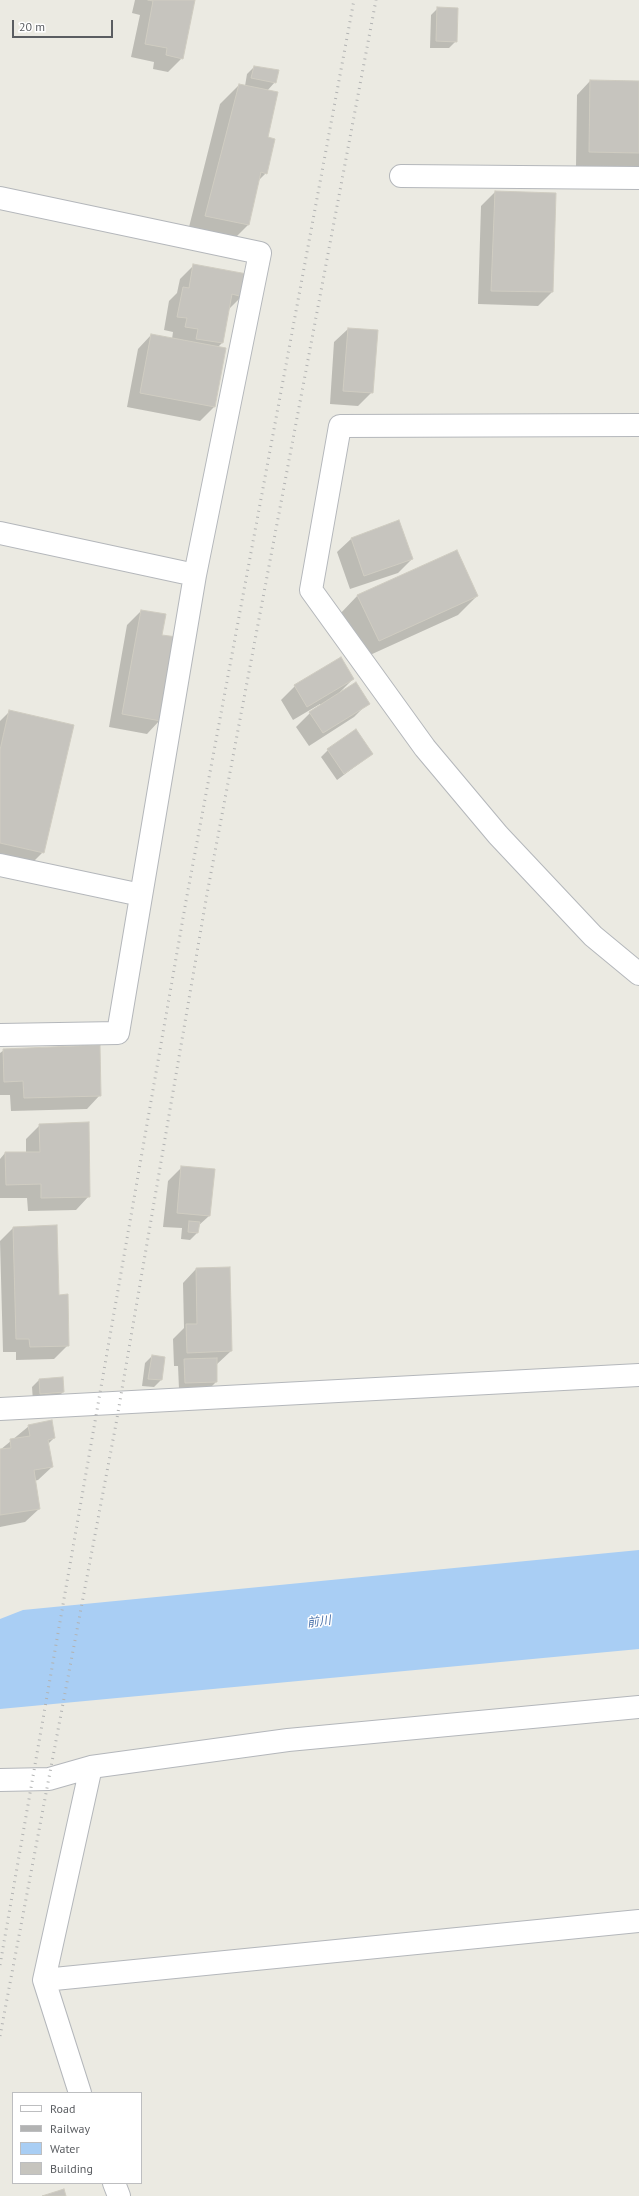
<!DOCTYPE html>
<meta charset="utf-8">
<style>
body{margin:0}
#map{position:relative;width:639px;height:2196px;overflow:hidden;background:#ebeae2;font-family:"PT Sans",sans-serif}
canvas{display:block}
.legend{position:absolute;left:12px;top:2092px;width:130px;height:92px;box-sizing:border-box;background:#fff;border:1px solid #bdbec0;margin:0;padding:5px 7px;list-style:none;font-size:12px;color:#5a5d61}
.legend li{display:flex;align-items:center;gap:8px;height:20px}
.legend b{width:20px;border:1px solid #bdbec0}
.scale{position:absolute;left:12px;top:20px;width:101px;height:18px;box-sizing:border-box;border:2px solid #5a5d61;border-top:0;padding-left:5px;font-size:12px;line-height:14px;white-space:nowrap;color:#5a5d61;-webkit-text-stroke:3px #fff;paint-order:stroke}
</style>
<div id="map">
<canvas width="639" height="2196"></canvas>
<ul class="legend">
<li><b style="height:5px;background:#fff"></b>Road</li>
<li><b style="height:5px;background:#b2b3b3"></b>Railway</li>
<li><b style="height:11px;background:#a9cef4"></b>Water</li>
<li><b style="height:11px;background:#c6c4be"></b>Building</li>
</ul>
<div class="scale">20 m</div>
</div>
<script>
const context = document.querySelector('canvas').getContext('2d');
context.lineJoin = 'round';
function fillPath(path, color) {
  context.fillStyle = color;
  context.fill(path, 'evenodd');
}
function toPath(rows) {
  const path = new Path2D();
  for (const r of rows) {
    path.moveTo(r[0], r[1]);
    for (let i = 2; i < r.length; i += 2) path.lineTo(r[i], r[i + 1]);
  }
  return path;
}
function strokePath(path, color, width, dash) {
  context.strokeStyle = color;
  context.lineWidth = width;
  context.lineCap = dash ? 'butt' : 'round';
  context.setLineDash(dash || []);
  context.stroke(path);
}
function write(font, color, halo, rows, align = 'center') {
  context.font = font + ' "PT Sans","Noto Sans JP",sans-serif';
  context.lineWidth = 3;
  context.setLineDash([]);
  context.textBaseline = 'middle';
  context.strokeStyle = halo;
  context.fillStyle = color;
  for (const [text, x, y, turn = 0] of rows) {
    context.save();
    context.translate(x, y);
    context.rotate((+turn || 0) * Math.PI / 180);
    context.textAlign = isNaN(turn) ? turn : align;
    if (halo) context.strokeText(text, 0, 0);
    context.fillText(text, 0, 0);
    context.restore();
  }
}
fillPath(toPath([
 [639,1550,639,1649,0,1709,0,1619,23,1610]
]), '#a9cef4');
fillPath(toPath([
 [135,0,194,0,182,58,168,72,153,69,154,62,131,57,140,15,132,13],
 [438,8,456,41,449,48,430,48,431,15],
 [254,67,275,82,267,91,266,173,257,182,248,225,229,244,187,235,220,104,239,85,245,86,247,74],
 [590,81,639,82,639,166,576,166,577,95],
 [495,192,552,292,538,306,478,304,481,206],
 [194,265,242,296,228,310,222,343,218,347,225,348,214,407,200,421,127,407,138,349,151,335,172,339,173,332,164,330,169,301,177,293,180,279],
 [348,329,372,392,358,406,330,404,334,342],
 [399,522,412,559,398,573,350,589,337,552,351,539],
 [358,595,477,596,458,615,359,660,339,615],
 [141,611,160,720,147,734,109,727,127,625],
 [353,679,339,693,368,703,354,717,309,746,296,727,310,713,321,705,320,704,293,720,281,700,295,686],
 [10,711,43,852,29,866,0,860,0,721],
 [328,750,372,754,337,780,321,757],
 [4,1050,100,1095,87,1109,11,1111,10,1095,0,1095,0,1053],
 [40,1125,89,1196,76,1210,28,1211,27,1198,0,1198,0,1159,5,1153,26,1153,26,1139],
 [182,1167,213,1170,209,1216,198,1226,197,1233,190,1240,181,1239,182,1228,163,1227,168,1181],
 [56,1226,58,1296,68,1345,54,1359,16,1360,16,1352,3,1352,0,1241,13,1228],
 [229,1268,231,1351,216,1365,216,1382,209,1389,179,1389,178,1366,174,1366,173,1339,184,1328,183,1283,196,1269],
 [152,1356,161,1380,154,1387,142,1386,145,1363],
 [39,1380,63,1392,56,1399,33,1401,32,1387],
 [29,1426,54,1438,48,1444,52,1467,38,1480,34,1481,39,1509,25,1522,0,1527,0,1450]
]), '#0003');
const building = toPath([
 [148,0,195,0,183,59,166,55,167,48,145,44,153,1,148,0],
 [437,7,458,8,457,42,436,41,437,7],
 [254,66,279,70,276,83,251,78,254,66],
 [590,80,639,81,639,153,589,152,590,80],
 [239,84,278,92,268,137,275,139,267,174,261,172,249,225,205,216,239,84],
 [495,191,556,193,553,292,491,291,495,191],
 [193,264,247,274,243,297,232,294,223,343,196,339,198,329,185,327,187,318,177,317,183,287,189,288,193,264],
 [348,328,378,330,373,393,343,391,348,328],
 [151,334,226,348,215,407,140,393,151,334],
 [399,520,413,559,364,576,351,538,399,520],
 [457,550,478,596,379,641,357,595,457,550],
 [141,610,166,614,162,635,177,637,161,721,122,714,141,610],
 [341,657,354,679,307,707,294,685,341,657],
 [356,682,370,704,323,733,309,712,356,682],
 [9,710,74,725,44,853,0,843,0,750,9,710],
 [356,729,373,754,344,774,327,749,356,729],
 [100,1045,101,1096,24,1098,23,1081,4,1082,3,1049,100,1045],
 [89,1122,90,1197,41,1198,41,1184,6,1185,5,1152,40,1152,39,1124,89,1122],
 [181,1166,215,1169,210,1216,177,1213,181,1166],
 [189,1221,200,1222,198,1233,188,1232,189,1221],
 [57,1225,59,1295,68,1294,69,1346,30,1347,29,1339,16,1339,13,1227,57,1225],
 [230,1267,232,1351,187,1353,186,1324,197,1324,196,1268,230,1267],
 [152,1355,165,1357,162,1380,148,1379,152,1355],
 [217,1358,217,1382,185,1383,184,1359,217,1358],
 [63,1377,64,1392,40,1394,39,1379,63,1377],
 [52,1420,55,1438,48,1440,53,1467,34,1470,40,1509,0,1515,0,1449,11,1448,10,1439,30,1436,28,1425,52,1420],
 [64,2189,66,2196,42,2196,64,2189]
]);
fillPath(building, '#c6c4be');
strokePath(building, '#cfccc1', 1);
const minor = toPath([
 [401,176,639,178],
 [0,198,260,253,195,575,118,1033,0,1035],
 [639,425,340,426,311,590,425,748,498,835,593,936,639,974],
 [0,533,195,575],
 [0,865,141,895],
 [0,1409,639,1375],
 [0,1780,49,1779,91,1767,288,1740,639,1707],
 [44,1980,639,1921],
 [80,2093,44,1980,91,1767],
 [114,2183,119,2196]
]);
strokePath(minor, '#b4b7bb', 24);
strokePath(minor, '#fff', 22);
strokePath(toPath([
 [0,1965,186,901,354,0],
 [0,2036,116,1424,207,894,376,0]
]), '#b2b3b3', 3, [1, 5]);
write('italic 12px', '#4d74ab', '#fff', [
 ["前川",319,1622,-8]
]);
</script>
